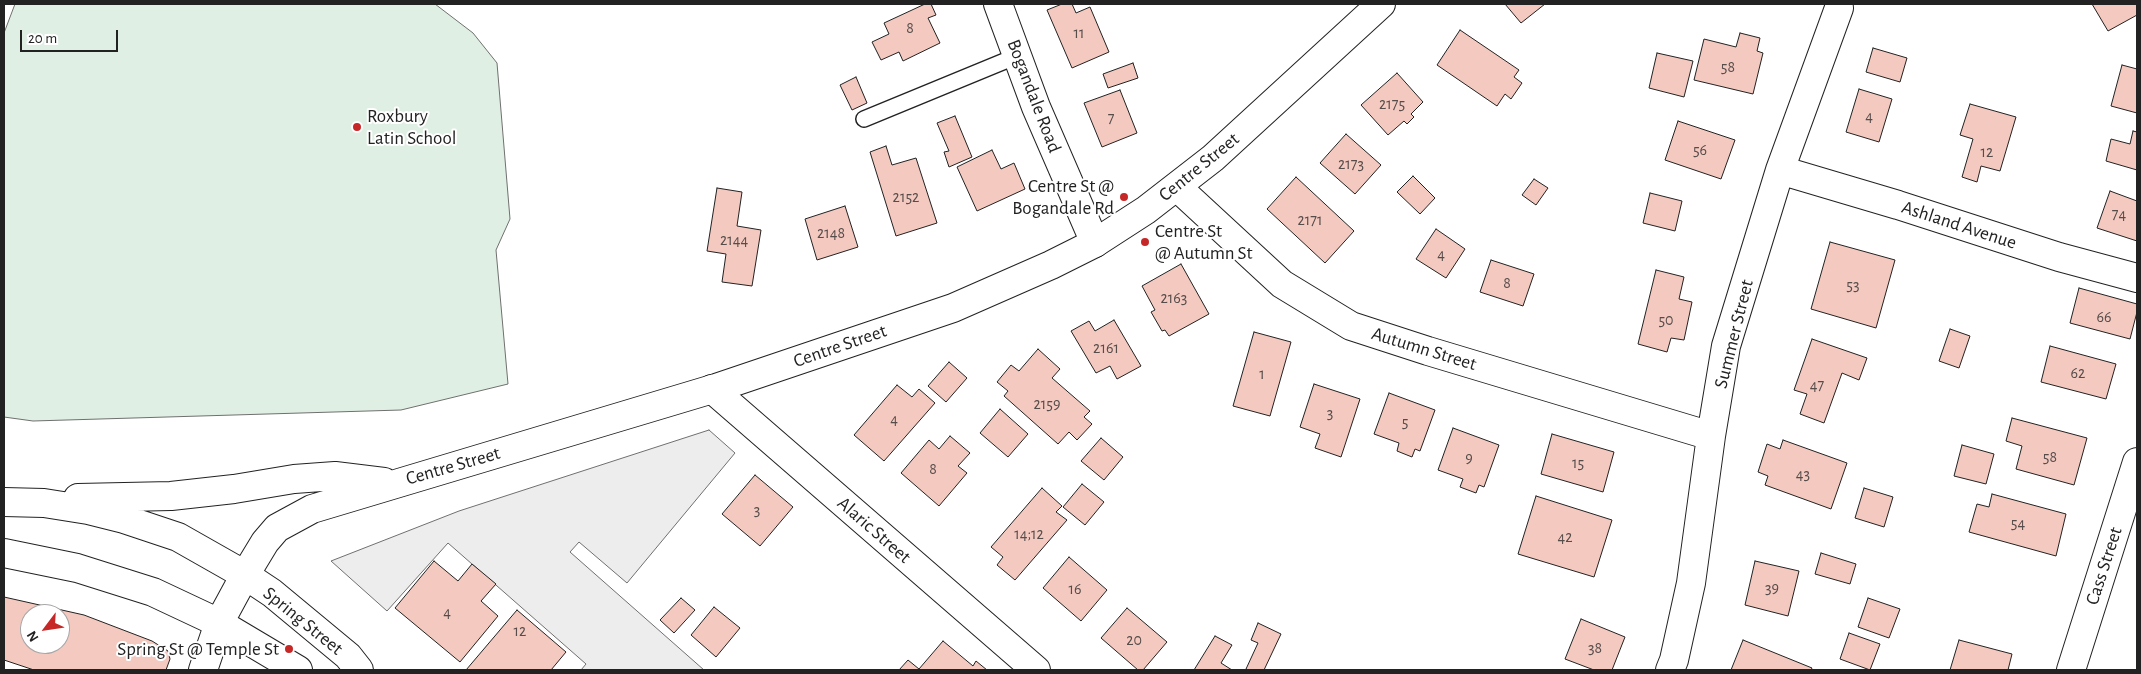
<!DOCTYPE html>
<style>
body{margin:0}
#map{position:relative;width:2141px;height:674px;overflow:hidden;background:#fff;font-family:"Alegreya Sans",sans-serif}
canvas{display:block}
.frame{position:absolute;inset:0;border:5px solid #222;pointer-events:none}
.north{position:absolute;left:20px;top:604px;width:50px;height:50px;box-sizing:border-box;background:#fff;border:1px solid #a7a7a7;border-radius:50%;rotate:239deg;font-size:14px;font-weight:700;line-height:20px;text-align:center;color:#222}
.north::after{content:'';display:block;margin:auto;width:18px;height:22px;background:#c62828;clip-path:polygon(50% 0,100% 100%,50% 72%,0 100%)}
.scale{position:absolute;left:20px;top:30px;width:98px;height:22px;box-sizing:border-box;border:2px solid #222;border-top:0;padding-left:6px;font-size:15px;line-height:18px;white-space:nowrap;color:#222;-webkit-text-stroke:4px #fff;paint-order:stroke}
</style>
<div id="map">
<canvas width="2141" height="674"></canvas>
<div class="frame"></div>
<div class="north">N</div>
<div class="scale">20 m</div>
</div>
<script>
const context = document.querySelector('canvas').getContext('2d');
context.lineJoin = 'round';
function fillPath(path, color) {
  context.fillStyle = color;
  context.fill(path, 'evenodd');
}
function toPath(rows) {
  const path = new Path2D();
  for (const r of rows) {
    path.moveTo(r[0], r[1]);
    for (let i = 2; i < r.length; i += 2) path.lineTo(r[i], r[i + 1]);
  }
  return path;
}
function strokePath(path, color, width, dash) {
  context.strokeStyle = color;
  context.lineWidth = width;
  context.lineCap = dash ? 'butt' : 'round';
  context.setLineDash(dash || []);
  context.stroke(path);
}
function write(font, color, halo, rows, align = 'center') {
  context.font = font + ' "Alegreya Sans",sans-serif';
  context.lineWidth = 4;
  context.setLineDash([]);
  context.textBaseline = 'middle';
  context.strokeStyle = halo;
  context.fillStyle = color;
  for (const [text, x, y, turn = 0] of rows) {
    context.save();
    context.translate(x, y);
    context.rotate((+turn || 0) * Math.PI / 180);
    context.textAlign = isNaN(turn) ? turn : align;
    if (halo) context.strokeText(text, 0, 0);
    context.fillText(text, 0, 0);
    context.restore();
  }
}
const green = toPath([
 [15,4,435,4,473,33,497,63,510,219,496,250,508,384,401,410,33,421,4,417,4,33,15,4]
]);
fillPath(green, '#e0efe3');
strokePath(green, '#6f6f6f', 1);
const parking = toPath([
 [709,430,735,453,627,583,579,542,570,552,704,670,581,670,586,664,448,543,387,611,331,561,459,511,709,430]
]);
fillPath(parking, '#ededed');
strokePath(parking, '#6f6f6f', 1);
const building = toPath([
 [925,4,931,4,936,15,928,18,940,43,903,61,899,52,881,60,872,42,889,34,884,23,925,4],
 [1062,4,1072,4,1076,13,1090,7,1109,52,1072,68,1047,10,1062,4],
 [1505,4,1545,4,1521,23,1505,4],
 [2092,4,2137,4,2137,15,2108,31,2092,4],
 [1460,30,1519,70,1514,77,1522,83,1511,99,1505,94,1497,106,1437,65,1460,30],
 [1740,33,1760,38,1757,51,1763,53,1753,94,1694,80,1704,39,1736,47,1740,33],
 [1873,48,1907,58,1900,82,1866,72,1873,48],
 [1657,53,1693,61,1684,97,1649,88,1657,53],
 [1133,63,1138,78,1108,88,1103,74,1133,63],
 [2122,65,2137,69,2137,113,2111,106,2122,65],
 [1397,73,1423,102,1411,114,1414,117,1407,124,1404,121,1388,135,1361,105,1397,73],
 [856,77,867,103,852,110,840,85,856,77],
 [1859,89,1892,99,1879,142,1846,132,1859,89],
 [1120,90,1137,133,1102,147,1084,103,1120,90],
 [1970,104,2016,117,2000,171,1981,166,1977,182,1962,177,1973,139,1960,135,1970,104],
 [955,116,972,157,949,167,944,152,949,151,937,123,955,116],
 [1678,121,1735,140,1721,179,1665,160,1678,121],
 [2133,131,2137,132,2137,170,2106,161,2111,139,2130,144,2133,131],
 [1346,134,1381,165,1355,194,1320,163,1346,134],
 [886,146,892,165,916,158,937,223,896,236,870,152,886,146],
 [992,150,1001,169,1014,163,1025,189,977,211,957,167,992,150],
 [1413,176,1435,198,1420,214,1397,192,1413,176],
 [1296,177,1354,231,1325,263,1267,209,1296,177],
 [1534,179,1548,188,1536,205,1522,195,1534,179],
 [717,188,742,192,737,226,761,230,752,286,722,282,726,254,707,251,717,188],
 [2110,191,2137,201,2137,241,2097,228,2110,191],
 [1650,193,1682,201,1675,231,1643,223,1650,193],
 [845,206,858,247,817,260,805,219,845,206],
 [1436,229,1465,249,1446,278,1416,259,1436,229],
 [1830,242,1895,260,1876,328,1811,309,1830,242],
 [1491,260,1534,274,1523,306,1480,292,1491,260],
 [1181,264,1209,314,1169,336,1165,330,1162,331,1151,312,1155,310,1142,286,1181,264],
 [1656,270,1684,277,1679,299,1692,302,1684,340,1671,338,1667,352,1638,344,1656,270],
 [2079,288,2137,304,2137,312,2130,339,2070,323,2079,288],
 [1114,320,1141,366,1117,379,1110,366,1096,373,1071,331,1089,321,1095,331,1114,320],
 [1950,329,1970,336,1959,368,1939,361,1950,329],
 [1254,332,1291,342,1270,416,1233,406,1254,332],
 [1812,339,1867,358,1859,380,1842,373,1824,423,1800,414,1807,394,1794,390,1812,339],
 [2050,346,2116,364,2106,399,2041,382,2050,346],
 [1038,349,1060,369,1052,378,1090,411,1084,417,1092,424,1077,440,1069,432,1058,444,1004,396,1008,391,997,382,1011,365,1019,371,1038,349],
 [949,362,967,378,946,402,928,386,949,362],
 [1314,384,1360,399,1341,457,1315,448,1320,434,1300,427,1314,384],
 [897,385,912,397,919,389,935,403,884,461,854,435,897,385],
 [1389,393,1435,410,1420,451,1415,449,1412,457,1397,451,1399,443,1374,434,1389,393],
 [1000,409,1028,434,1008,457,980,433,1000,409],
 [2012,418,2087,438,2074,485,2016,469,2022,446,2006,441,2012,418],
 [1453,428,1499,445,1484,487,1479,485,1476,493,1460,487,1463,479,1438,470,1453,428],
 [1552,434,1614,452,1603,492,1541,474,1552,434],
 [950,436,970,453,958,466,967,473,939,506,901,473,929,440,939,449,950,436],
 [1101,438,1123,457,1104,480,1081,461,1101,438],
 [1783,440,1847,463,1831,509,1765,485,1768,476,1758,472,1767,444,1780,449,1783,440],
 [1962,445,1994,454,1986,484,1954,476,1962,445],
 [755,475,793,507,760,546,722,514,755,475],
 [1082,484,1104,502,1085,525,1063,507,1082,484],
 [1042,488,1062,506,1056,512,1067,520,1015,580,997,565,1003,557,991,547,1042,488],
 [1864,488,1893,497,1884,527,1855,518,1864,488],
 [1992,494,2066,514,2056,556,1969,532,1977,504,1989,507,1992,494],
 [1536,496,1612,520,1594,577,1518,554,1536,496],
 [1821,553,1856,564,1850,584,1815,574,1821,553],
 [1069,557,1107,590,1081,621,1043,588,1069,557],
 [434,561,458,581,472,564,496,584,481,601,498,616,460,662,395,608,434,561],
 [1755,561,1799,571,1788,616,1745,605,1755,561],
 [4,597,84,615,152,641,168,651,170,659,166,670,34,670,4,660,4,597],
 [30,614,60,614,60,644,30,644,30,614],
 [681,598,695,610,674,633,660,620,681,598],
 [1868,598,1900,609,1889,638,1858,627,1868,598],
 [714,607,740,628,716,657,691,635,714,607],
 [1127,608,1167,642,1143,670,1138,670,1101,638,1127,608],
 [517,610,566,652,551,670,466,670,517,610],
 [1581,619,1625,637,1612,670,1594,670,1565,659,1581,619],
 [1258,623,1281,634,1264,670,1248,670,1246,669,1258,643,1251,640,1258,623],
 [1849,633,1880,644,1870,670,1840,659,1849,633],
 [1215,636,1232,645,1221,663,1232,670,1194,670,1215,636],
 [1743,640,1812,668,1811,670,1731,670,1743,640],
 [1959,640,2012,654,2008,670,1950,670,1959,640],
 [943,641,973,666,976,661,987,670,899,670,908,660,919,669,943,641]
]);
fillPath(building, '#f3c9c0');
strokePath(building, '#222', 1);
const service = toPath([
 [864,119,1017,56]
]);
const minor = toPath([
 [998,4,1036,107,1095,243],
 [1780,170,1898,205,2059,257,2137,278],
 [1177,187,1282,284,1351,326,1428,351,1711,436],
 [712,389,1036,670],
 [203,670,219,623],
 [1670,670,1674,660,1691,583,1711,436,1726,346,1780,170,1839,8],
 [2071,670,2137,462]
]);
const secondary = toPath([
 [78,498,171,496,234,489,294,479,335,476,384,482],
 [4,502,44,503,88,510,124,519,178,537,245,575,272,593,348,656,359,670],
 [4,553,77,568,153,592,219,623,298,670],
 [219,623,245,575,265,542,277,528,312,509,716,388,953,308,1051,265,1095,243,1146,210,1213,158,1381,4]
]);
strokePath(service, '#222', 18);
strokePath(minor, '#222', 30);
strokePath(secondary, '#222', 30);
strokePath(service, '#fff', 15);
strokePath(minor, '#fff', 28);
strokePath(secondary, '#fff', 28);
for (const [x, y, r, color] of [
 [357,127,5,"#c62828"],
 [1124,197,5,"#c62828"],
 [1145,242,5,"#c62828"],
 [289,649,5,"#c62828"]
]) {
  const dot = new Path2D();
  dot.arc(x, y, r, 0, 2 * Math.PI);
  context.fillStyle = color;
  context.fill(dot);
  strokePath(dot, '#fff', 2);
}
write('16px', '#564c4a', null, [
 ["8",910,28],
 ["11",1079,33],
 ["58",1728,67],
 ["2175",1392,104],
 ["4",1869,116],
 ["7",1111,118],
 ["56",1700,150],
 ["12",1987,152],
 ["2173",1351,164],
 ["2152",906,197],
 ["74",2119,214],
 ["2171",1310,220],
 ["2148",831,233],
 ["2144",734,240],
 ["4",1441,254],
 ["8",1507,283],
 ["53",1853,285],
 ["2163",1174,298],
 ["66",2104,317],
 ["50",1666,320],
 ["2161",1106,348],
 ["62",2078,373],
 ["1",1262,374],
 ["47",1817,385],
 ["2159",1047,404],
 ["3",1330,413],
 ["4",894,419],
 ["5",1405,422],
 ["58",2050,457],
 ["9",1469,458],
 ["15",1578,463],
 ["8",933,469],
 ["43",1803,474],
 ["3",757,510],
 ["54",2018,523],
 ["14;12",1029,534],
 ["42",1565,537],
 ["39",1772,588],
 ["16",1075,589],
 ["4",447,612],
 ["12",520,631],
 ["20",1134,640],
 ["38",1595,648]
]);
write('19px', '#222', '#fff', [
 ["Bogandale Road",1034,96,69],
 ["Centre Street",1199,167,-39],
 ["Ashland Avenue",1959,225,18],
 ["Summer Street",1734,334,-76],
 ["Centre Street",840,346,-19],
 ["Autumn Street",1424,349,17],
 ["Centre Street",453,466,-16],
 ["Alaric Street",874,530,41],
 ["Cass Street",2104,566,-72],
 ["Spring Street",303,621,39]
]);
write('19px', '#222', '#fff', [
 ["Roxbury",367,116],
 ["Latin School",367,138],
 ["Centre St @",1114,186,"right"],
 ["Bogandale Rd",1114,208,"right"],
 ["Centre St",1155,231],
 ["@ Autumn St",1155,253],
 ["Spring St @ Temple St",279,649,"right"]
], 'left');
</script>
